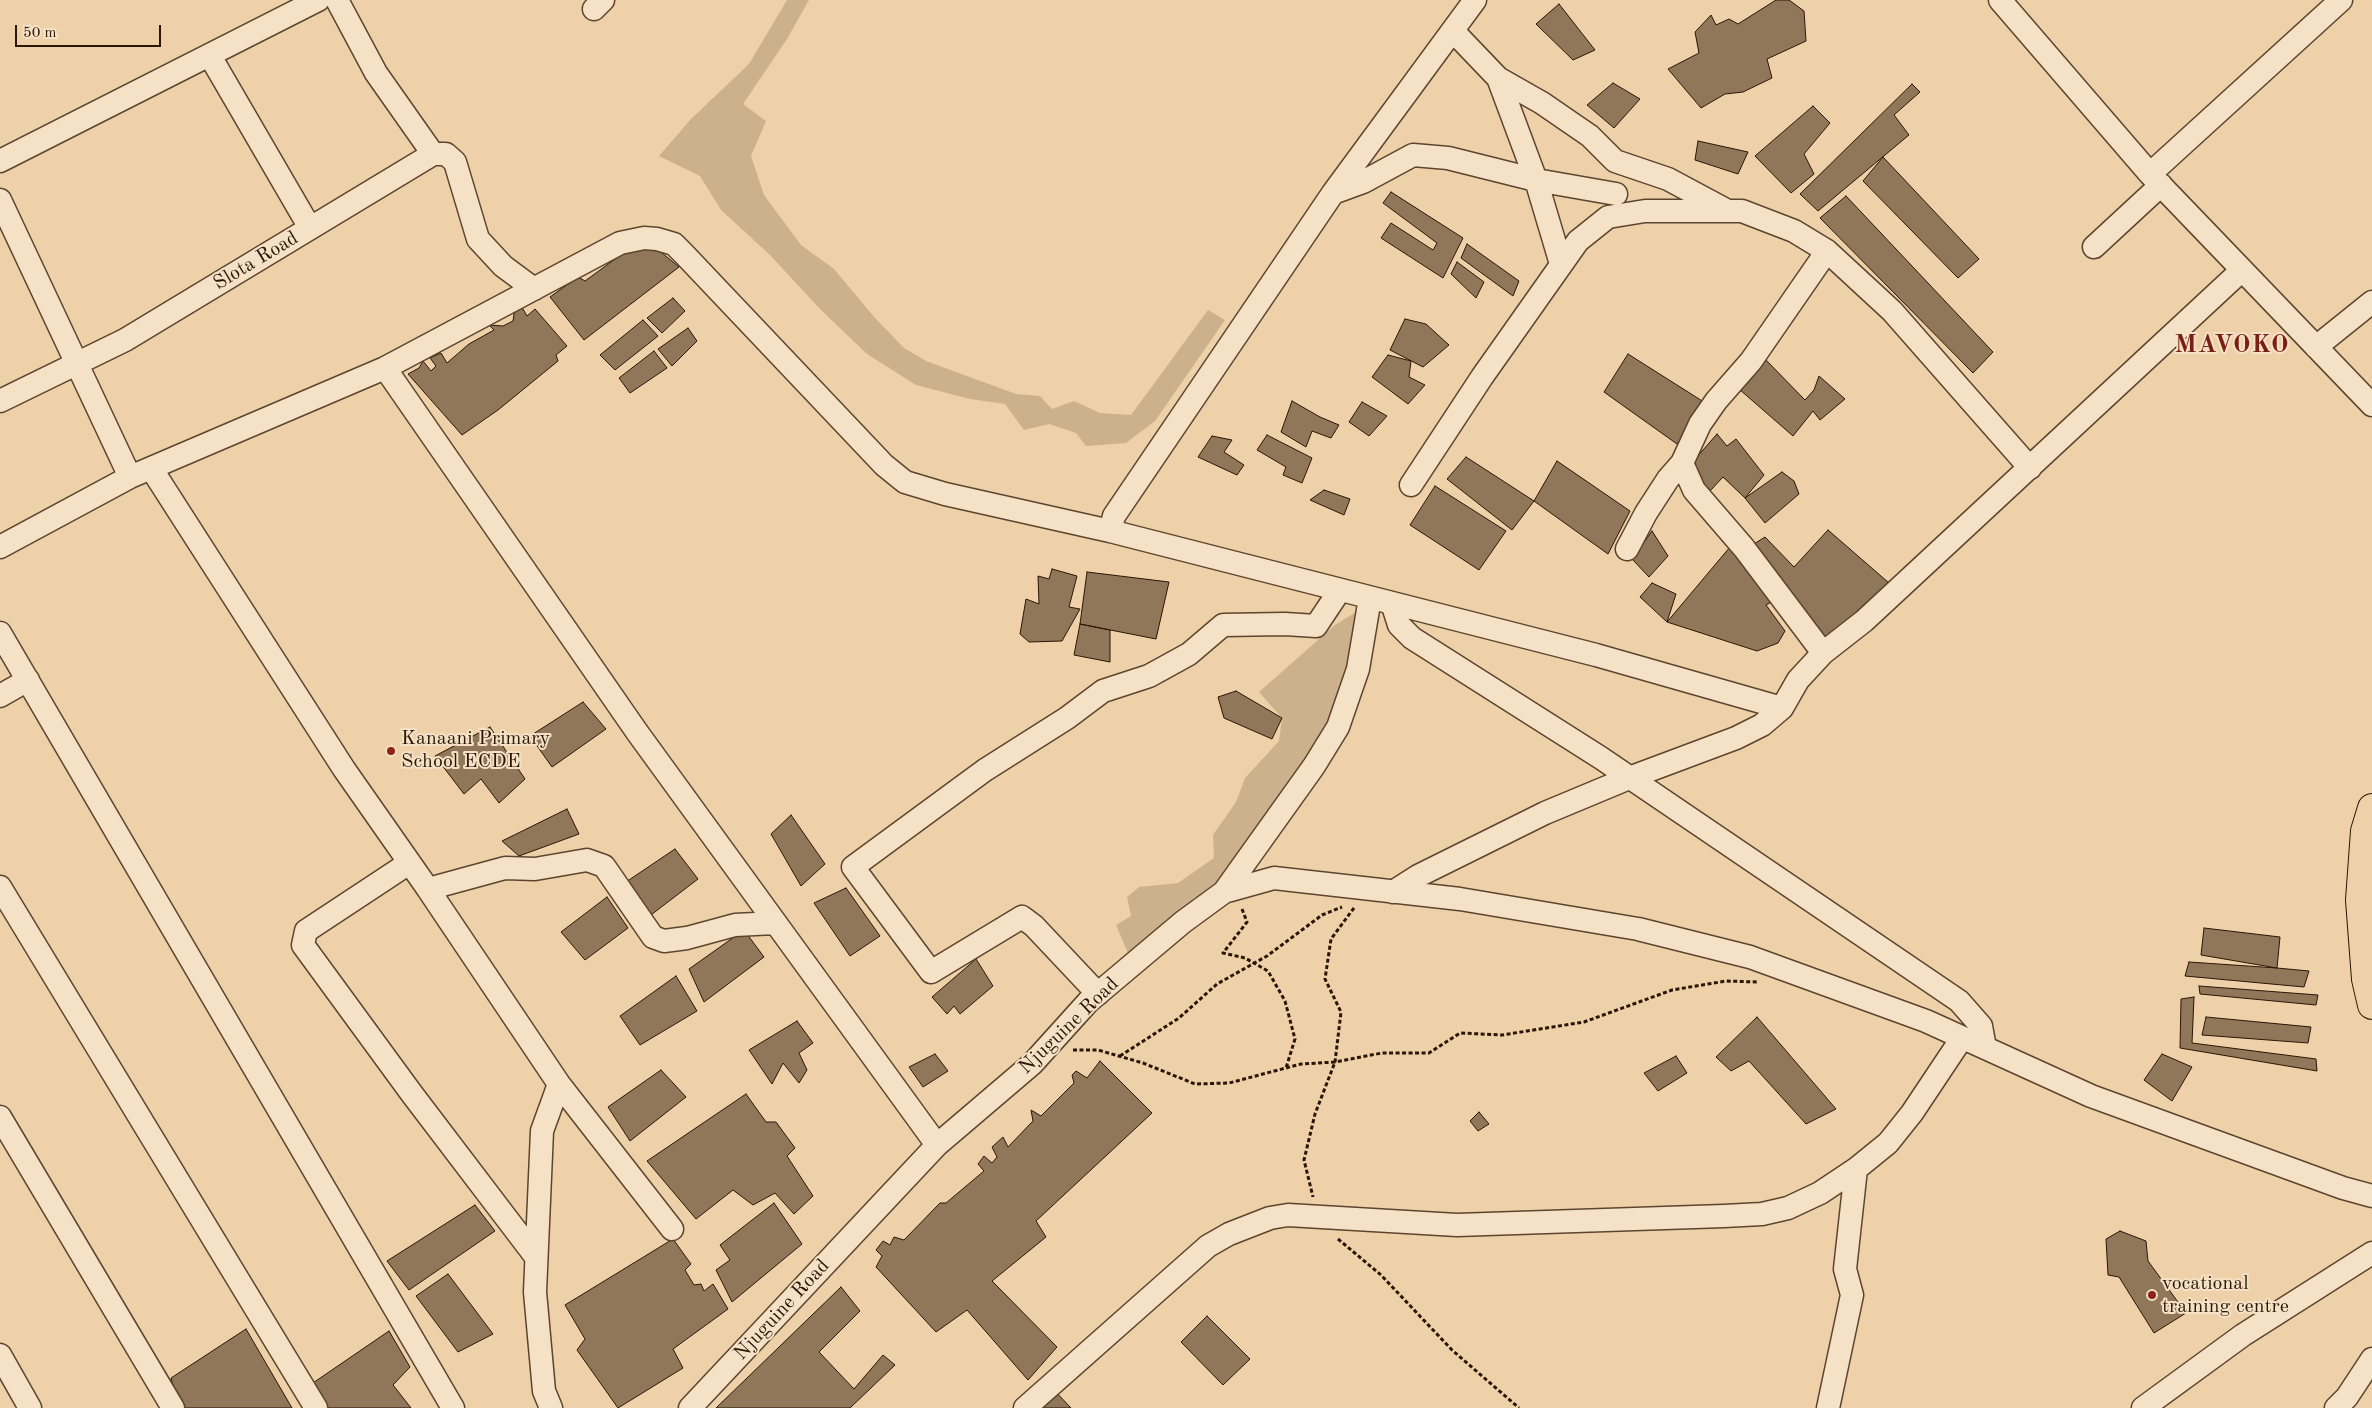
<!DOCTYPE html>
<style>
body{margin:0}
#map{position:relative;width:2372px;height:1408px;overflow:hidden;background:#eed1a8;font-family:"Old Standard TT",serif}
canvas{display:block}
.scale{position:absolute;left:15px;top:25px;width:146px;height:22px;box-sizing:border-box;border:2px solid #2b1605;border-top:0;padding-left:6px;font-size:15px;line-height:18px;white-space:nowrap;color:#2b1605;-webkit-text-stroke:4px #f4e1c6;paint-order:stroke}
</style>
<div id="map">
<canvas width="2372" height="1408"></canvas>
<div class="scale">50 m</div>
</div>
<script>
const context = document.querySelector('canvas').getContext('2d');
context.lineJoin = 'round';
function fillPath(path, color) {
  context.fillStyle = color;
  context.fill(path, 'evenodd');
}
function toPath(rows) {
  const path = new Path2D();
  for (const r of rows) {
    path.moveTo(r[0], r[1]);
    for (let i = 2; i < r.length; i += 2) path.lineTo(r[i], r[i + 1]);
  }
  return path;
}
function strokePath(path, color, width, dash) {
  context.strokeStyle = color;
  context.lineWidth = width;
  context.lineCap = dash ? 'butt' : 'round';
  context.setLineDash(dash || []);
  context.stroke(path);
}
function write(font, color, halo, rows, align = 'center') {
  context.font = font + ' "Old Standard TT",serif';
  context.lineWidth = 4;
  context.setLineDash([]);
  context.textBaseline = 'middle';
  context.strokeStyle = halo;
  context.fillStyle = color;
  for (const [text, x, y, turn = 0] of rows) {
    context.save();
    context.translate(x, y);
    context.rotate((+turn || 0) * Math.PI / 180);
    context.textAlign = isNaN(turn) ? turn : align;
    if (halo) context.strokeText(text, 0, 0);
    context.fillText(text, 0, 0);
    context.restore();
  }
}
fillPath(toPath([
 [787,0,809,0,787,39,743,104,766,121,751,156,764,195,801,245,834,269,875,318,904,348,926,361,1016,394,1040,396,1052,409,1074,401,1100,413,1131,415,1208,310,1225,320,1155,421,1126,443,1086,446,1076,433,1049,424,1024,430,1005,404,970,399,916,385,867,354,820,309,770,255,721,210,700,176,659,156,691,119,749,64],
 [1356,612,1358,669,1338,727,1224,892,1133,965,1116,925,1131,916,1127,897,1139,887,1178,883,1214,858,1213,835,1236,802,1245,778,1279,741,1282,718,1259,692,1335,625]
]), '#cdb18c');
const building = toPath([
 [1776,0,1789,0,1804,11,1806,41,1767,59,1772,78,1743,92,1725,94,1701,108,1668,69,1699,53,1695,32,1711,15,1716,25,1729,19,1738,24,1776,0],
 [1559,4,1595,50,1573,60,1536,24,1559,4],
 [1613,83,1640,99,1614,128,1587,105,1613,83],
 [1912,84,1920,92,1894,115,1909,135,1818,211,1800,194,1912,84],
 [1813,106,1830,123,1804,154,1814,174,1791,193,1755,156,1813,106],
 [1698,141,1748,152,1738,174,1695,160,1698,141],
 [1883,157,1979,259,1958,278,1863,181,1883,157],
 [1391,192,1463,238,1443,278,1381,238,1391,223,1433,250,1437,243,1383,203,1391,192],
 [1846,196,1993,352,1973,373,1820,218,1846,196],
 [644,238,679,267,584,340,550,297,578,277,585,281,644,238],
 [1467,244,1519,281,1513,296,1461,258,1467,244],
 [1457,262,1484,282,1476,298,1451,274,1457,262],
 [673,298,685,311,662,333,647,318,673,298],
 [515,307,523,309,527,316,535,309,567,346,556,355,558,361,498,410,462,435,408,374,419,368,423,361,431,371,436,366,430,358,441,353,447,363,469,344,494,330,489,325,503,326,513,321,515,307],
 [1405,319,1426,324,1449,345,1423,367,1390,350,1405,319],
 [643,320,658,336,615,370,600,355,643,320],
 [688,328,697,341,672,366,658,349,688,328],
 [654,351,667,368,630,393,619,378,654,351],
 [1628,354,1707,404,1677,444,1604,392,1628,354],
 [1388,355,1411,361,1409,377,1425,385,1408,404,1372,377,1388,355],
 [1765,359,1805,400,1814,390,1819,376,1845,399,1820,420,1813,411,1793,436,1739,389,1765,359],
 [1292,401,1320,417,1339,425,1331,438,1312,431,1306,447,1281,432,1292,401],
 [1362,402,1387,416,1369,436,1349,422,1362,402],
 [1717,434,1727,446,1736,439,1764,475,1745,498,1723,477,1710,491,1689,466,1717,434],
 [1267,435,1312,458,1302,483,1283,475,1286,467,1257,450,1267,435],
 [1212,436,1232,440,1224,452,1244,465,1237,475,1198,457,1212,436],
 [1466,457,1534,501,1512,530,1447,479,1466,457],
 [1557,461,1630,511,1608,554,1534,501,1557,461],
 [1782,472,1794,481,1799,494,1765,523,1745,498,1782,472],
 [1435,486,1506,531,1479,570,1410,525,1435,486],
 [1324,490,1350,499,1344,515,1310,500,1324,490],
 [1828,530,1889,583,1827,639,1754,544,1765,537,1794,567,1828,530],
 [1652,531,1668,556,1649,577,1632,559,1652,531],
 [1730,547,1775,600,1766,605,1785,631,1778,643,1757,651,1667,622,1730,547],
 [1052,569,1077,576,1069,607,1080,609,1062,641,1029,642,1020,634,1026,599,1039,604,1038,576,1049,579,1052,569],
 [1087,572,1169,582,1156,639,1080,624,1087,572],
 [1652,583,1676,594,1667,622,1640,597,1652,583],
 [1080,624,1110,630,1110,662,1074,655,1080,624],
 [1236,691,1282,718,1272,739,1224,718,1218,697,1236,691],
 [583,702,606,729,552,767,530,736,583,702],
 [490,727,525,779,499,803,481,779,464,794,435,756,490,727],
 [567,809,579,834,519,856,502,841,567,809],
 [791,815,825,864,801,886,771,834,791,815],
 [675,849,698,879,643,921,626,882,675,849],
 [846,888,880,936,850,956,814,903,846,888],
 [607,897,628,928,585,960,561,932,607,897],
 [2204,928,2280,937,2277,968,2201,955,2204,928],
 [744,930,764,957,704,1002,689,969,744,930],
 [976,959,993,986,960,1014,954,1006,947,1014,932,997,976,959],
 [2189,962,2277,968,2309,971,2304,987,2185,976,2189,962],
 [676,976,697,1011,640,1045,620,1016,676,976],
 [2199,986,2318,995,2316,1005,2200,994,2199,986],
 [2194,997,2192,1043,2316,1059,2317,1071,2180,1048,2181,999,2194,997],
 [1757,1017,1836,1109,1806,1124,1749,1061,1731,1071,1716,1057,1757,1017],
 [2206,1017,2311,1027,2308,1043,2202,1035,2206,1017],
 [797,1021,813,1043,799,1053,807,1070,799,1083,783,1063,772,1084,749,1050,797,1021],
 [935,1054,948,1071,923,1087,909,1067,935,1054],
 [2162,1054,2192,1067,2172,1101,2144,1080,2162,1054],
 [1676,1056,1687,1073,1658,1091,1644,1073,1676,1056],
 [1100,1061,1152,1113,1036,1221,1046,1237,992,1281,1057,1347,1028,1380,967,1310,936,1332,876,1267,882,1256,876,1250,883,1241,890,1245,894,1237,904,1240,940,1203,946,1203,984,1171,978,1164,984,1156,992,1163,997,1157,992,1147,1003,1137,1008,1147,1033,1121,1031,1110,1041,1116,1074,1083,1072,1075,1076,1071,1087,1078,1100,1061],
 [661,1070,686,1097,630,1141,608,1107,661,1070],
 [746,1094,766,1122,776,1122,795,1148,787,1156,813,1196,794,1214,775,1193,753,1205,733,1190,696,1219,647,1161,746,1094],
 [1479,1112,1489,1124,1478,1131,1470,1121,1479,1112],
 [774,1203,802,1244,732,1302,716,1270,730,1260,720,1245,774,1203],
 [475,1205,495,1231,409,1290,387,1261,475,1205],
 [2120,1231,2146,1241,2148,1261,2186,1313,2154,1333,2119,1277,2108,1275,2106,1239,2120,1231],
 [673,1239,691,1264,685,1270,694,1285,701,1284,704,1291,713,1284,728,1309,673,1349,683,1368,618,1408,577,1350,585,1339,565,1305,673,1239],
 [448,1274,493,1334,458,1352,416,1296,448,1274],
 [841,1287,860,1311,819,1352,854,1389,883,1355,895,1365,850,1408,716,1408,841,1287],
 [1207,1316,1250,1359,1223,1385,1181,1342,1207,1316],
 [246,1329,292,1408,179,1408,171,1378,246,1329],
 [389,1331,410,1367,393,1385,411,1408,321,1408,310,1385,389,1331],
 [1053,1389,1071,1408,1042,1408,1053,1389]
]);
fillPath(building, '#90775a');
strokePath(building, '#2b1605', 1);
const minor = toPath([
 [337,0,376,73,433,154],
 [1475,0,1333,193,1114,516,1110,531,1596,655,1782,708],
 [2000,0,2150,174,2372,405],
 [594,9,603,0],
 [1453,31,1498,78,1536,180,1561,264],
 [210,56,310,228],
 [1498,78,1542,103,1590,136,1615,161,1668,179,1724,209],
 [433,154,446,154,455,162,478,239,503,266,534,289],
 [0,161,318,0],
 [2150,174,2341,0],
 [1333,193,1363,182,1413,155,1448,158,1536,180,1616,194],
 [0,200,130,477],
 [2094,247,2161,185],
 [2316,347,2372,302],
 [385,368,637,732,937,1145],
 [0,401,125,340,433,154],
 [151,468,344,769,428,889,505,868,535,869,587,860,604,866,653,937,664,941,687,938,735,925,775,923],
 [1411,485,1482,377,1578,241,1608,217,1645,211,1742,211,1794,231,1827,251,1892,311,2030,468],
 [0,547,130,477,385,368,620,243,644,238,657,239,674,244,684,254,884,465,905,482,945,494,1110,531],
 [1627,549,1646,513,1668,479,1682,463],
 [1392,603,1399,625,1412,638,1601,758,1959,1001,1981,1026,1985,1048],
 [0,633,453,1408],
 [1823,653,1744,548,1694,490,1682,463,1700,424,1716,401,1751,361,1827,251],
 [0,696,28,680],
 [409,863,306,931,303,945,412,1094,536,1257],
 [0,887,316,1408],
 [428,889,559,1084,672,1229],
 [1224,892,1274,878,1460,899,1638,929,1750,957,1926,1021,2091,1096,2343,1188,2372,1196],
 [1393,892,1418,876,1545,813,1629,778,1736,738,1762,725,1782,708,1798,680,1823,653,1864,621,2242,270],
 [1098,994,1034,926,1022,917,931,972,853,867,985,770,1067,718,1103,691,1149,676,1189,654,1223,625,1285,624,1316,626,1340,590],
 [0,1117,173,1408],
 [0,1355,30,1408],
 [551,1408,544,1391,535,1292,542,1131,559,1084],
 [690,1408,937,1145,1032,1064,1088,1002,1183,922,1224,892,1314,766,1338,727,1358,669,1370,598],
 [1025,1408,1208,1246,1229,1234,1270,1218,1288,1215,1457,1225,1724,1216,1762,1214,1788,1208,1820,1193,1856,1169,1888,1143,1912,1113,1962,1038],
 [1828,1408,1852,1295,1845,1269,1856,1169],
 [2143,1408,2243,1335,2372,1253],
 [2336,1408,2347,1397,2372,1359]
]);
const major = toPath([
 [2372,808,2365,831,2360,900,2366,979,2372,1005]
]);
strokePath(minor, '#5c452e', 25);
strokePath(major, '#2b1605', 30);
strokePath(toPath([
 [1354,908,1331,939,1325,979,1341,1012,1335,1062,1382,1053,1429,1053,1460,1033,1502,1035,1584,1022,1672,990,1726,981,1757,982],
 [1242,909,1247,922,1223,953,1245,958,1268,971,1285,1001,1295,1039,1286,1068],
 [1073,1050,1098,1050,1143,1063,1195,1084,1229,1083,1301,1064,1335,1062,1315,1114,1304,1160,1313,1197],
 [1120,1056,1179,1018,1217,984,1267,956,1322,915,1342,907],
 [1338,1239,1381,1275,1452,1350,1519,1408]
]), '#2b1605', 3, [4, 2.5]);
strokePath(minor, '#f4e1c6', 22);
strokePath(major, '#eed1a8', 28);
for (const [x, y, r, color] of [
 [391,751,5,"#8f2418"],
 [2152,1295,5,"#8f2418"]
]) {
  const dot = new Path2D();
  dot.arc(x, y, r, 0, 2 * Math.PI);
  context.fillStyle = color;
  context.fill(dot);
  strokePath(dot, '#f4e1c6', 2);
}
write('20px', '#2b1605', '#f4e1c6', [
 ["Slota Road",256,261,-31],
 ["Njuguine Road",1069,1026,-44],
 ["Njuguine Road",782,1310,-47]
]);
write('20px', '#2b1605', '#f4e1c6', [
 ["Kanaani Primary",401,739],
 ["School ECDE",401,762],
 ["vocational",2162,1284],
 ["training centre",2162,1307]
], 'left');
context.letterSpacing = '1px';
write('bold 25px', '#7a1f14', '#f4e1c6', [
 ["MAVOKO",2232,345]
]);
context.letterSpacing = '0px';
</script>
